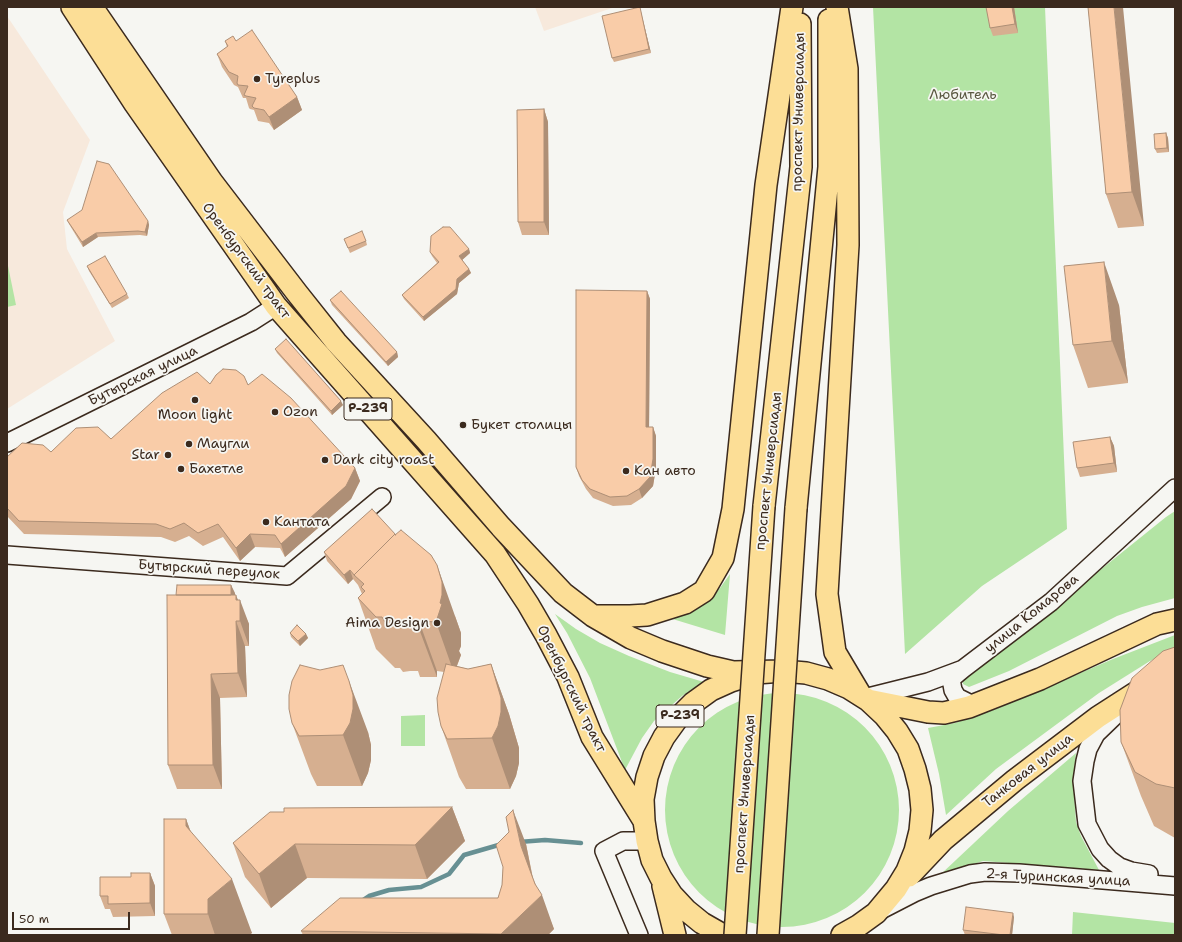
<!DOCTYPE html>
<meta charset="utf-8">
<style>
body{margin:0}
#map{position:relative;width:1182px;height:942px;overflow:hidden;background:#f6f6f2;font-family:"Shantell Sans",sans-serif}
canvas{display:block}
.frame{position:absolute;inset:0;border:8px solid #3b2a1e;pointer-events:none}
.scale{position:absolute;left:12px;top:912px;width:118px;height:18px;box-sizing:border-box;border:2px solid #3b2a1e;border-top:0;padding-left:5px;font-size:12px;line-height:14px;white-space:nowrap;color:#3b2a1e;-webkit-text-stroke:3px #f6f6f2;paint-order:stroke}
</style>
<div id="map">
<canvas width="1182" height="942"></canvas>
<div class="frame"></div>
<div class="scale">50 m</div>
</div>
<script>
const context = document.querySelector('canvas').getContext('2d');
context.lineJoin = 'round';
function fillPath(path, color) {
  context.fillStyle = color;
  context.fill(path, 'evenodd');
}
function toPath(rows) {
  const path = new Path2D();
  for (const r of rows) {
    if (r.length === 3) {
      path.moveTo(r[0] + r[2], r[1]);
      path.arc(r[0], r[1], r[2], 0, 2 * Math.PI);
      continue;
    }
    path.moveTo(r[0], r[1]);
    for (let i = 2; i < r.length; i += 2) path.lineTo(r[i], r[i + 1]);
  }
  return path;
}
function strokePath(path, color, width, dash) {
  context.strokeStyle = color;
  context.lineWidth = width;
  context.lineCap = dash ? 'butt' : 'round';
  context.setLineDash(dash || []);
  context.stroke(path);
}
function write(font, color, halo, rows, align = 'center') {
  context.font = font + ' "Shantell Sans",sans-serif';
  context.lineWidth = 3.5;
  context.setLineDash([]);
  context.textBaseline = 'middle';
  context.strokeStyle = halo;
  context.fillStyle = color;
  for (const [text, x, y, turn = 0] of rows) {
    context.save();
    context.translate(x, y);
    context.rotate((+turn || 0) * Math.PI / 180);
    context.textAlign = isNaN(turn) ? turn : align;
    if (halo) context.strokeText(text, 0, 0);
    context.fillText(text, 0, 0);
    context.restore();
  }
}
fillPath(toPath([
 [535,7,615,7,544,31],
 [7,16,90,140,63,212,67,249,115,341,7,409]
]), '#f7e9dc');
fillPath(toPath([
 [873,7,1045,7,1067,529,982,586,905,654],
 [7,261,16,305,7,307],
 [1175,511,1175,598,1142,607,1117,616,1009,671,969,687,963,684,963,676,1031,629,1079,587,1166,517],
 [730,574,725,635,666,617,706,601,720,588],
 [555,614,576,629,600,643,629,656,670,672,704,682,682,696,654,721,642,738,625,770,590,678,567,633],
 [1175,635,1175,650,1150,661,1099,693,996,769,946,815,939,774,928,728,955,723,996,709,1113,659],
 [782,810,117],
 [425,715,425,746,401,746,401,716],
 [1076,753,1073,780,1076,822,1081,836,1099,870,983,861,940,875,1008,811],
 [1073,912,1175,923,1175,935,1072,935]
]), '#b3e4a4');
strokePath(toPath([
 [519,842,545,840,581,843],
 [363,900,369,896,389,890,421,887,449,874,464,855,502,844]
]), '#679093', 4.5);
const minor = toPath([
 [7,443,251,322,276,306],
 [7,555,287,576,382,497],
 [963,669,951,679,953,690,957,697,973,705],
 [864,698,928,682,963,669,1051,602,1175,488],
 [1123,708,1096,734,1088,749,1085,761,1082,781,1087,824,1100,849,1109,859,1120,867,1131,871,1149,874],
 [881,910,914,893,931,886,970,874,985,872,1019,873,1175,886],
 [639,935,604,851,623,841,647,841]
]);
const major = toPath([
 [72,7,135,104,276,306,495,554,528,604,546,635,568,677,592,737,644,821],
 [92,7,212,182,297,293,336,342,426,440,501,527,563,593,593,616,631,638,662,651,707,666,733,672,783,671],
 [837,7,847,69,848,245,827,594,835,652,860,694],
 [764,506,801,167,800,24],
 [796,508,829,167,829,20],
 [594,616,630,616,647,615,685,603,704,591,723,558,733,509,766,185,792,7],
 [868,700,928,712,944,713,969,707,1040,679,1157,624,1175,620],
 [909,876,943,840,1015,780,1098,717,1143,688,1175,673],
 [663,886,675,935],
 [723,935,702,923,686,910,672,895,661,878,652,860,647,841,644,821,643,799,647,777,654,756,664,737,677,719,693,703,711,690,731,681,756,673,783,671,806,673,828,679,849,688,868,700,884,715,897,731,908,749,915,769,920,789,922,810,920,831,915,851,907,871,896,889,876,913,858,926,842,935]
]);
strokePath(minor, '#3b2a1e', 20);
strokePath(major, '#3b2a1e', 24);
strokePath(minor, '#f6f6f2', 17);
strokePath(major, '#fcde96', 21);
const majorBridge = toPath([
 [735,935,764,506],
 [768,935,796,508]
]);
strokePath(majorBridge, '#3b2a1e', 24, []);
strokePath(majorBridge, '#fcde96', 21);
fillPath(toPath([
 [1014,7,1018,33,993,36,990,28],
 [1088,7,1144,226,1118,228,1106,194],
 [641,12,651,53,614,62,612,58],
 [225,41,236,41,297,97,302,110,274,130,269,123,258,121,254,110,250,109,249,108,246,98,243,98,238,87,234,85,222,67,217,54,227,47],
 [544,109,548,122,549,235,522,235,518,222],
 [1166,133,1168,138,1169,152,1157,153,1155,149],
 [67,220,148,221,149,225,147,236,140,235,98,237,83,247,69,224],
 [344,239,366,241,367,245,350,253],
 [469,249,470,253,462,260,469,269,471,273,459,283,457,294,424,321,404,299,402,295,437,263,432,256,430,252],
 [87,266,127,294,129,298,112,308,89,271],
 [647,291,650,299,649,427,653,427,656,436,656,468,653,486,642,498,631,505,613,506,593,498,586,489,579,476,576,467],
 [330,300,397,352,398,357,388,366,332,305],
 [1119,305,1128,383,1088,388,1073,345],
 [275,349,343,405,332,415,277,353],
 [210,384,248,385,355,468,360,481,351,499,285,557,280,548,255,547,240,561,223,537,203,546,189,536,175,542,161,537,24,534,7,516,7,457,51,452,111,439],
 [1110,437,1114,446,1117,472,1080,477,1077,468],
 [324,552,455,616,461,633,461,646,459,651,461,655,457,666,468,669,491,664,509,714,519,748,519,763,516,776,510,789,466,789,459,777,441,726,444,672,437,671,437,677,420,677,418,671,410,671,403,672,400,668,395,668,376,649,358,598,362,594,358,585,353,579,348,584,327,561],
 [231,585,235,595,238,600,249,624,249,646,245,646,247,697,220,698,222,789,177,789,168,765,176,595],
 [290,633,306,634,308,638,300,646,291,637],
 [1175,647,1175,838,1154,826,1141,796,1121,742],
 [292,723,368,732,371,745,371,760,368,773,362,786,317,786,311,774],
 [452,807,465,841,427,879,307,878,271,908,245,877,233,843,284,812],
 [186,819,190,830,252,933,249,935,172,935,164,914],
 [526,844,533,878,554,929,548,935,303,935,301,931,498,898,502,885,503,867],
 [150,873,155,886,155,916,113,917,110,909,105,909,100,896,131,877],
 [1014,917,1012,935,965,935,963,930]
]), '#d6af90');
fillPath(toPath([
 [640,7,641,12,651,53,649,49],
 [1012,7,1014,7,1018,33,1015,24],
 [1114,7,1123,7,1144,226,1132,192],
 [297,97,302,110,274,130,269,117],
 [544,109,548,122,549,235,544,222],
 [1166,133,1168,138,1169,152,1167,148],
 [148,221,149,225,147,236,145,232],
 [96,233,98,237,83,247,82,242],
 [469,249,470,253,461,261,459,256],
 [1104,262,1119,305,1128,383,1112,341],
 [469,269,471,273,459,283,457,294,424,321,423,317,457,279],
 [647,291,650,299,649,436,646,427],
 [397,352,398,357,388,366,386,362],
 [341,401,343,405,332,415,331,411],
 [653,427,656,436,656,468,653,486,642,498,639,489],
 [1110,437,1114,446,1117,472,1114,463],
 [355,468,360,481,351,499,285,557,281,544],
 [250,534,255,547,240,561,236,548],
 [437,565,461,633,461,646,459,651,461,655,454,673,436,622],
 [350,570,353,579,348,584,344,575],
 [231,585,235,593,235,617,231,609],
 [236,595,240,605,240,600,249,624,249,646,240,621,236,600],
 [236,621,245,646,247,697,238,673],
 [419,621,437,671,437,677,418,626],
 [306,634,308,638,300,646,298,641],
 [491,664,509,714,519,748,519,763,516,776,510,789,492,738],
 [211,674,220,698,222,789,213,765],
 [349,681,368,732,371,745,371,760,368,773,362,786,343,735],
 [452,807,465,841,427,879,415,845],
 [513,810,526,844,533,880,521,846],
 [186,819,206,873,186,826],
 [295,844,307,878,271,908,259,874],
 [150,873,155,886,155,916,150,903],
 [232,879,252,933,249,935,215,935,208,914,208,899],
 [542,895,554,929,548,935,502,935,501,934],
 [1013,913,1014,917,1012,935,1010,935]
]), '#ae8f76');
const building = toPath([
 [640,7,649,49,612,58,602,16,640,7],
 [986,7,1012,7,1015,24,990,28,986,7],
 [1088,7,1114,7,1132,192,1106,194,1088,7],
 [252,30,297,97,269,117,264,110,254,108,252,106,256,98,246,96,244,95,248,86,238,85,237,83,238,76,229,72,217,54,228,46,225,41,233,36,236,41,252,30],
 [544,109,544,222,518,222,517,110,544,109],
 [1166,133,1167,148,1155,149,1154,134,1166,133],
 [97,161,109,164,148,221,145,232,138,231,96,233,82,242,67,220,82,210,97,161],
 [443,227,450,227,469,249,459,256,469,269,457,279,456,289,423,317,402,295,439,262,430,252,431,236,443,227],
 [362,231,366,241,348,248,344,239,362,231],
 [105,256,127,294,110,304,87,266,105,256],
 [1104,262,1112,341,1073,345,1064,266,1104,262],
 [576,290,647,291,646,427,653,427,653,459,650,477,639,489,627,496,610,497,590,489,582,480,576,467,576,290],
 [341,291,397,352,386,362,330,300,341,291],
 [286,339,341,401,331,411,275,349,286,339],
 [223,369,236,370,244,376,248,385,262,374,291,398,355,468,346,486,281,544,275,535,250,534,236,548,218,524,198,533,184,523,170,529,156,524,19,521,7,508,7,457,22,443,43,445,51,452,76,428,98,427,111,439,162,393,197,372,210,384,216,375,223,369],
 [1110,437,1114,463,1077,468,1073,442,1110,437],
 [372,509,396,535,395,535,395,534,354,575,355,576,350,570,344,575,324,552,372,509],
 [401,530,431,555,437,565,442,582,442,595,440,603,442,604,436,622,419,621,418,626,401,626,401,621,391,620,385,622,382,617,376,617,358,598,365,591,361,587,364,584,354,575,395,534,395,535,401,530],
 [177,585,231,585,231,595,176,595,177,585],
 [167,595,236,595,236,600,240,600,240,621,236,621,238,673,211,674,213,765,168,765,167,595],
 [297,625,306,634,298,641,290,633,297,625],
 [1175,647,1175,788,1156,784,1135,772,1121,742,1120,710,1132,678,1163,651,1175,647],
 [446,664,468,669,491,664,501,698,501,712,498,726,492,738,447,739,441,726,438,712,437,698,446,664],
 [300,665,320,670,343,665,349,681,353,695,353,709,350,723,343,735,299,736,292,723,289,709,289,695,292,681,300,665],
 [452,807,415,845,295,844,259,874,233,843,270,812,284,812,284,808,452,807],
 [513,810,521,846,535,884,542,895,501,934,301,931,340,898,498,898,502,885,503,867,496,845,509,832,506,817,513,810],
 [164,819,186,819,186,826,232,879,208,899,208,914,164,914,164,819],
 [131,873,150,873,150,903,108,904,108,896,100,896,100,877,131,877,131,873],
 [966,907,1013,913,1010,935,1004,935,963,930,966,907]
]);
fillPath(building, '#f9cca8');
strokePath(building, '#ae8f76', 1);
for (const [x, y, r, color] of [
 [257,79,4,"#3b2a1e"],
 [195,400,4,"#3b2a1e"],
 [275,412,4,"#3b2a1e"],
 [463,425,4,"#3b2a1e"],
 [189,444,4,"#3b2a1e"],
 [168,455,4,"#3b2a1e"],
 [325,460,4,"#3b2a1e"],
 [181,469,4,"#3b2a1e"],
 [626,471,4,"#3b2a1e"],
 [266,522,4,"#3b2a1e"],
 [437,623,4,"#3b2a1e"]
]) {
  const dot = new Path2D();
  dot.arc(x, y, r, 0, 2 * Math.PI);
  context.fillStyle = color;
  context.fill(dot);
  strokePath(dot, '#f6f6f2', 1.5);
}
for (const [x, y, w] of [
 [368,409,48],
 [680,716,48]
]) {
  const box = new Path2D();
  box.roundRect(x - w / 2, y - 11, w, 22, 3);
  context.fillStyle = '#f6f6f2';
  context.fill(box);
  strokePath(box, '#3b2a1e', 1);
}
write('bold 13px', '#3b2a1e', null, [
 ["Р-239",368,409],
 ["Р-239",680,716]
]);
write('14px', '#3b2a1e', '#f6f6f2', [
 ["Tyreplus",265,79],
 ["Ozon",283,412],
 ["Moon light",195,415,"center"],
 ["Букет столицы",471,425],
 ["Маугли",197,444],
 ["Star",160,455,"right"],
 ["Dark city roast",333,460],
 ["Бахетле",189,469],
 ["Кан авто",634,471],
 ["Кантата",274,522],
 ["Aima Design",429,623,"right"]
], 'left');
write('14px', '#595840', '#f6f6f2', [
 ["Любитель",963,95]
]);
write('14px', '#3b2a1e', '#f6f6f2', [
 ["проспект Универсиады",799,112,-89],
 ["Оренбургский тракт",246,261,54],
 ["Бутырская улица",143,376,-26],
 ["проспект Универсиады",769,471,-84],
 ["Бутырский переулок",209,570,4],
 ["улица Комарова",1032,614,-39],
 ["Оренбургский тракт",571,689,64],
 ["Танковая улица",1028,771,-38],
 ["проспект Универсиады",745,794,-86],
 ["2-я Туринская улица",1058,878,3]
]);
</script>
